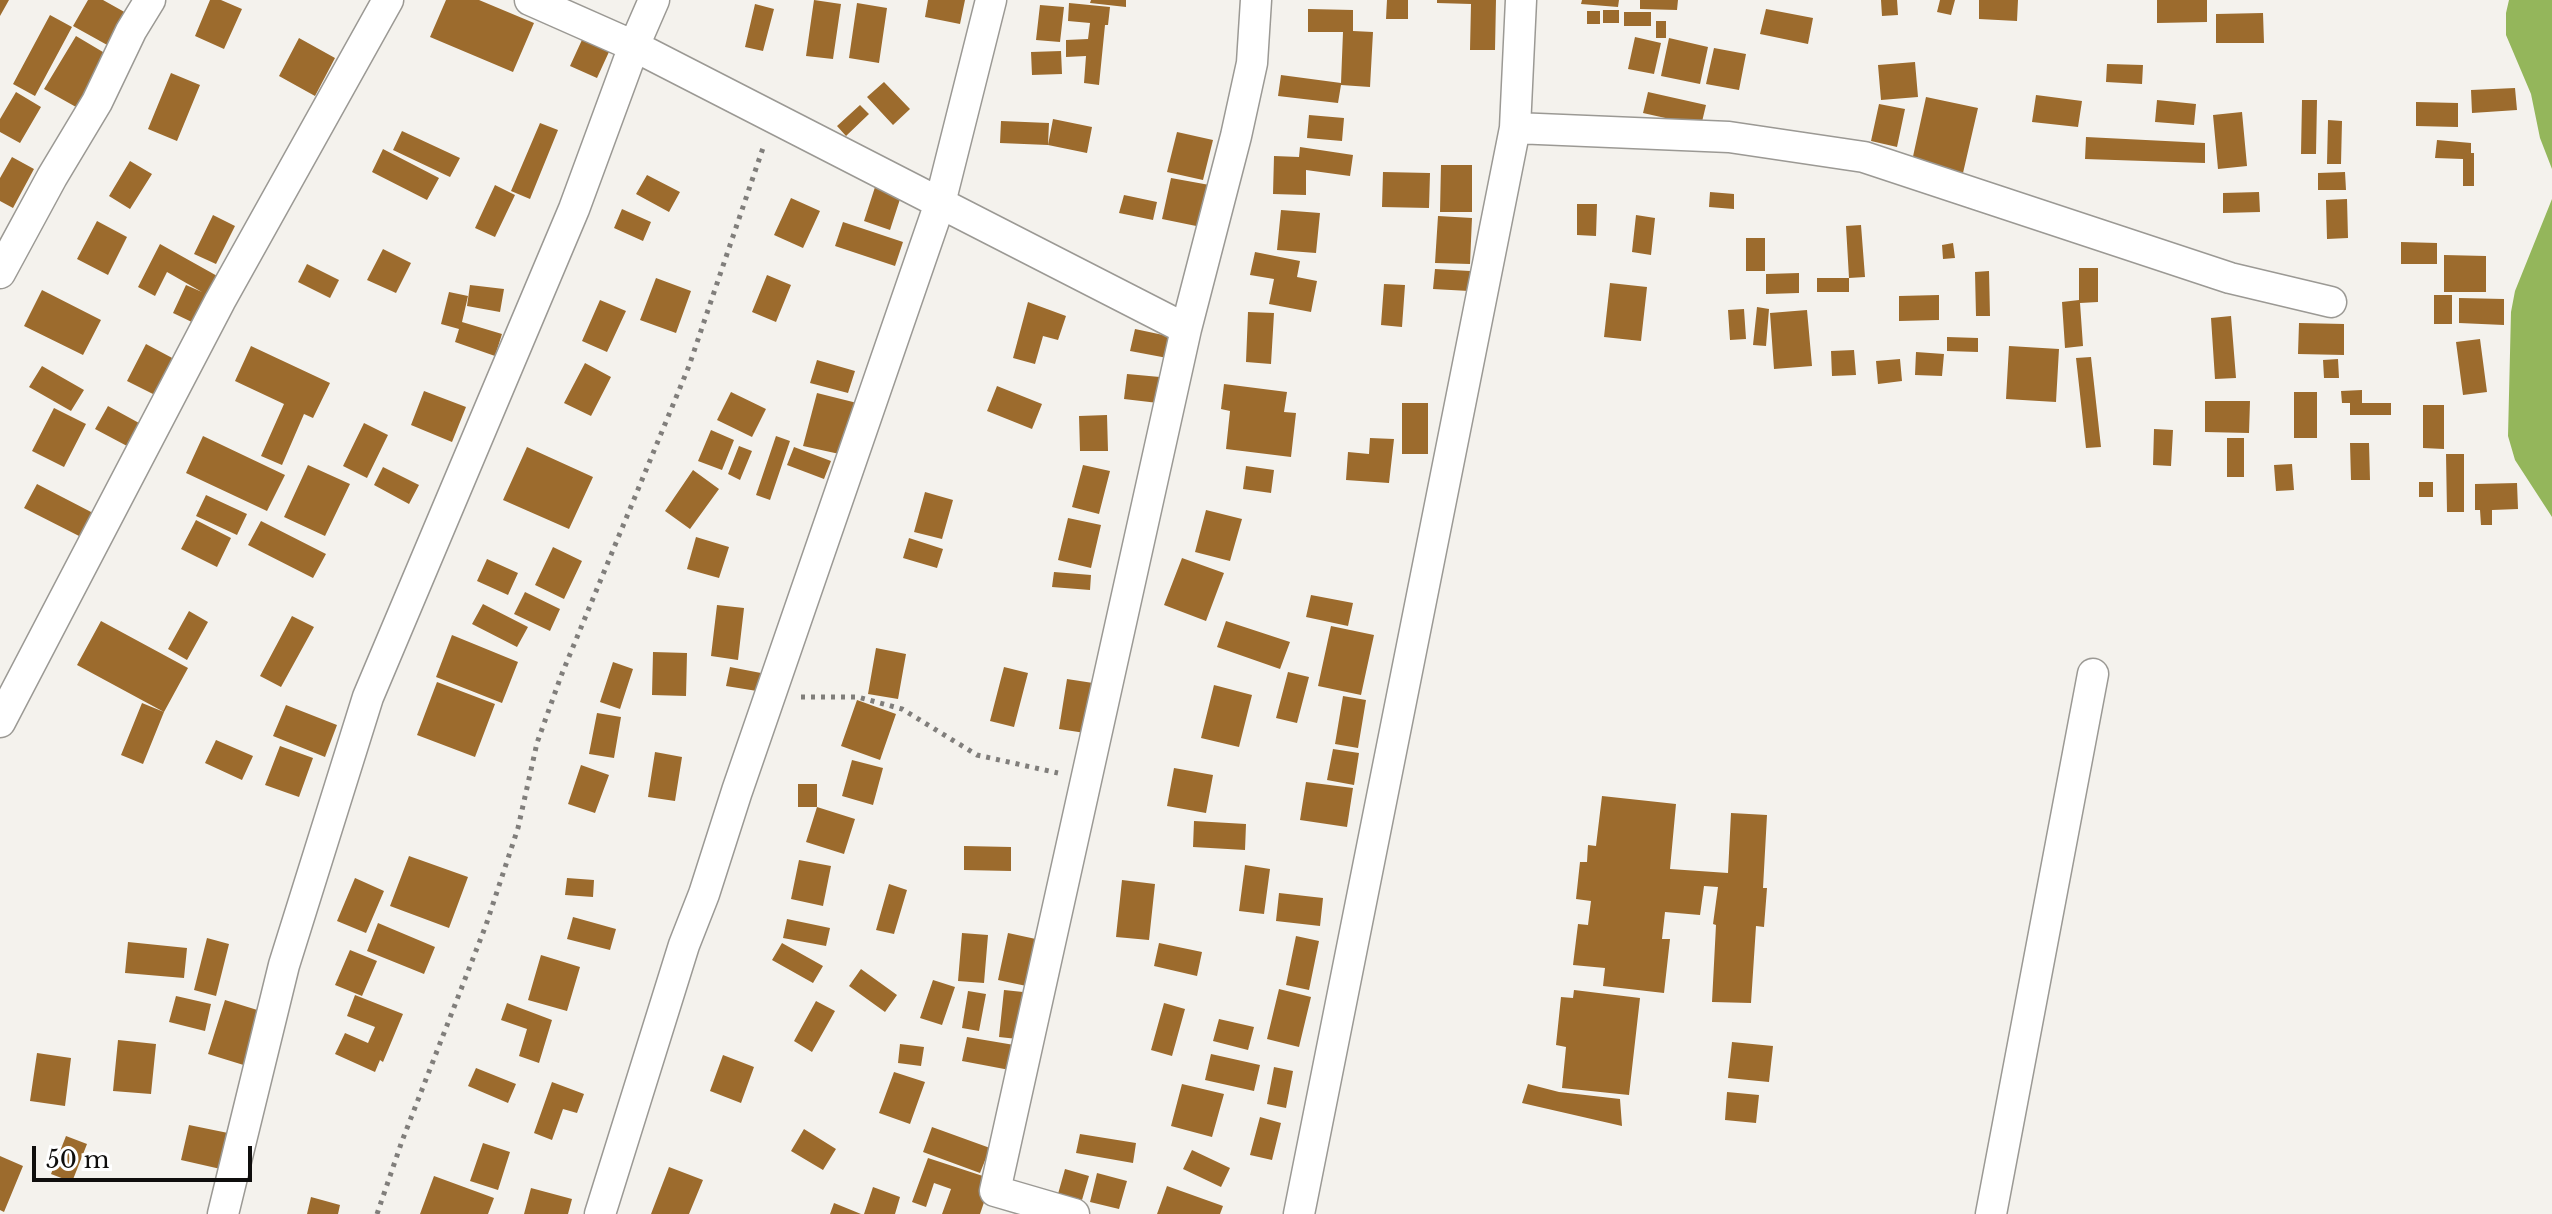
<!DOCTYPE html>
<style>
body{margin:0}
#map{position:relative;width:2552px;height:1214px;overflow:hidden;background:#f4f2ed;font-family:"Libre Baskerville",serif}
canvas{display:block}
.scale{position:absolute;left:32px;top:1146px;width:220px;height:36px;box-sizing:border-box;border:4px solid #0f0e0d;border-top:0;padding-left:10px;font-size:24px;line-height:28px;white-space:nowrap;color:#0f0e0d;-webkit-text-stroke:6px #fff;paint-order:stroke}
</style>
<div id="map">
<canvas width="2552" height="1214"></canvas>
<div class="scale">50 m</div>
</div>
<script>
const context = document.querySelector('canvas').getContext('2d');
context.lineJoin = 'round';
function fillPath(path, color) {
  context.fillStyle = color;
  context.fill(path, 'evenodd');
}
function toPath(rows) {
  const path = new Path2D();
  for (const r of rows) {
    path.moveTo(r[0], r[1]);
    for (let i = 2; i < r.length; i += 2) path.lineTo(r[i], r[i + 1]);
  }
  return path;
}
function strokePath(path, color, width, dash) {
  context.strokeStyle = color;
  context.lineWidth = width;
  context.lineCap = dash ? 'butt' : 'round';
  context.setLineDash(dash || []);
  context.stroke(path);
}
fillPath(toPath([
 [2509,0,2552,0,2552,169,2540,138,2531,94,2506,35,2506,13],
 [2552,199,2552,517,2515,460,2508,436,2511,312,2515,291]
]), '#94b65b');
fillPath(toPath([
 [0,0,9,0,0,16],
 [88,0,103,0,128,14,109,46,73,26],
 [210,0,221,0,242,9,224,49,195,36],
 [446,0,479,0,534,23,513,72,430,37],
 [814,0,841,4,833,59,806,56],
 [928,0,965,0,960,24,925,17],
 [1091,0,1126,0,1126,7,1090,3],
 [1387,0,1408,0,1408,19,1386,19],
 [1437,0,1496,0,1495,50,1470,50,1471,4,1437,3],
 [1582,0,1619,0,1618,7,1581,4],
 [1640,0,1678,0,1677,10,1640,9],
 [1881,0,1897,0,1898,15,1882,16],
 [1940,0,1955,0,1951,15,1937,12],
 [1979,0,2018,0,2017,21,1979,19],
 [2157,0,2207,0,2207,22,2157,23],
 [857,3,887,8,879,63,849,58],
 [1069,3,1110,7,1108,25,1105,25,1099,85,1084,83,1086,56,1066,57,1066,40,1088,39,1090,23,1068,21],
 [755,4,774,9,763,51,745,47],
 [1040,5,1064,7,1060,42,1036,40],
 [1308,9,1353,10,1353,31,1373,32,1370,87,1341,85,1338,103,1278,96,1281,75,1341,83,1343,32,1308,32],
 [1766,9,1813,18,1808,44,1760,34],
 [1603,10,1619,10,1619,23,1603,23],
 [1587,11,1600,11,1600,24,1587,24],
 [1624,12,1651,12,1651,26,1624,26],
 [2263,13,2264,43,2216,43,2216,14],
 [50,15,72,27,35,96,13,84],
 [592,18,619,30,597,78,570,66],
 [1656,21,1666,21,1666,38,1656,38],
 [76,36,108,55,76,107,44,89],
 [1635,37,1661,43,1654,74,1628,69],
 [299,38,335,58,315,96,279,76],
 [1669,38,1708,47,1700,84,1661,76],
 [1714,48,1746,54,1739,90,1706,84],
 [1061,51,1062,74,1032,75,1031,52],
 [1915,62,1918,97,1881,100,1878,65],
 [2107,64,2143,65,2142,84,2106,82],
 [171,73,200,85,177,141,148,129],
 [884,82,910,109,893,125,867,97],
 [2515,88,2517,110,2472,113,2471,90],
 [16,92,41,107,20,143,0,132,0,119],
 [1648,92,1706,105,1701,126,1643,113],
 [2036,95,2082,101,2078,127,2032,122],
 [1926,97,1978,108,1963,173,1912,161],
 [2157,100,2196,104,2194,125,2155,122],
 [2302,100,2317,100,2316,154,2301,154],
 [2416,102,2458,103,2458,127,2416,126],
 [1879,104,1905,109,1897,147,1871,141],
 [860,105,869,114,846,136,837,126],
 [2242,112,2247,166,2218,169,2213,115],
 [1309,115,1344,118,1342,141,1307,138],
 [1053,119,1092,127,1087,153,1048,145],
 [2328,120,2342,121,2341,164,2327,164],
 [1001,121,1049,123,1048,145,1000,143],
 [540,123,558,130,530,199,511,191],
 [402,131,460,158,450,177,393,150],
 [1177,132,1213,140,1203,180,1167,172],
 [2086,137,2205,143,2205,163,2085,159],
 [2437,140,2471,143,2471,153,2474,153,2474,186,2463,186,2463,159,2435,158],
 [1300,147,1353,155,1350,176,1306,170,1306,195,1273,194,1274,156,1299,157],
 [383,149,439,178,427,200,372,172],
 [12,157,34,169,13,208,0,201,0,178],
 [130,161,152,174,130,209,109,196],
 [1441,165,1472,165,1472,212,1440,212],
 [1383,172,1430,173,1429,208,1382,207],
 [2345,172,2346,190,2318,190,2318,173],
 [647,175,680,192,669,212,636,194],
 [1171,178,1215,186,1206,228,1162,219],
 [876,184,902,193,890,230,864,221],
 [495,185,515,195,495,237,475,228],
 [1710,192,1734,194,1734,209,1709,207],
 [2259,192,2260,212,2223,213,2223,193],
 [1124,195,1157,202,1153,220,1119,213],
 [791,198,820,211,803,248,774,235],
 [2347,199,2348,238,2327,239,2326,200],
 [1577,204,1597,204,1596,236,1577,235],
 [622,209,651,222,643,241,614,228],
 [1281,210,1320,213,1316,253,1277,250],
 [213,215,235,226,216,264,194,254],
 [1636,215,1655,218,1651,255,1632,252],
 [1438,216,1472,218,1470,264,1435,263],
 [97,221,127,237,108,275,77,259],
 [843,222,903,242,895,266,835,246],
 [1861,225,1865,277,1849,278,1849,292,1817,292,1817,278,1849,278,1846,226],
 [1746,238,1765,238,1765,271,1746,271],
 [2401,242,2437,243,2437,264,2401,264],
 [1953,243,1955,258,1943,259,1942,245],
 [160,244,219,277,196,324,173,313,186,285,202,292,167,272,155,296,138,287],
 [383,249,411,263,396,293,367,280],
 [1255,252,1300,261,1297,277,1317,281,1311,312,1269,304,1274,279,1250,275],
 [2444,255,2486,256,2486,292,2444,292],
 [307,264,339,280,330,298,298,282],
 [2079,268,2098,268,2098,302,2080,303,2083,346,2065,348,2062,302,2079,300],
 [1435,269,1470,271,1469,291,1433,289],
 [1989,271,1990,316,1976,316,1975,272],
 [1799,273,1799,293,1766,294,1766,274],
 [767,275,791,285,776,322,752,312],
 [656,278,691,291,676,333,640,320],
 [1610,283,1647,287,1641,341,1604,337],
 [1384,284,1405,285,1402,327,1381,325],
 [470,285,504,289,500,312,467,306],
 [42,290,101,320,83,355,24,326],
 [449,292,468,296,462,322,502,334,495,356,455,342,459,329,441,324],
 [1939,295,1939,320,1899,321,1899,296],
 [2434,295,2452,295,2452,324,2434,324],
 [2459,298,2504,299,2504,325,2459,323],
 [600,300,626,311,607,352,582,341],
 [1028,302,1066,316,1058,340,1043,336,1035,364,1013,358],
 [1757,307,1769,309,1766,346,1753,345],
 [1744,309,1746,339,1730,340,1728,310],
 [1807,310,1812,366,1774,369,1770,313],
 [1248,312,1274,313,1271,364,1246,362],
 [2231,316,2236,378,2215,379,2211,318],
 [2299,323,2344,324,2344,355,2298,354],
 [1135,329,1182,339,1178,360,1130,351],
 [1947,337,1978,338,1978,352,1947,351],
 [2480,339,2487,392,2463,395,2456,342],
 [146,344,176,360,157,396,127,381],
 [251,346,330,383,313,418,304,414,282,465,261,456,284,404,235,381],
 [2009,346,2059,349,2056,402,2006,399],
 [1854,350,1856,375,1832,376,1831,351],
 [1916,352,1944,354,1942,376,1915,375],
 [2091,357,2101,447,2086,448,2076,358],
 [1900,359,1902,381,1878,384,1876,361],
 [2338,359,2339,378,2324,378,2323,360],
 [817,360,855,371,848,393,810,383],
 [585,363,611,377,591,416,564,403],
 [42,366,84,390,71,411,29,387],
 [1127,374,1160,377,1158,403,1124,399],
 [1224,384,1287,392,1284,412,1296,413,1291,457,1226,449,1230,411,1221,409],
 [997,386,1042,404,1032,429,987,411],
 [2362,390,2362,403,2391,403,2391,415,2350,415,2350,403,2342,403,2341,391],
 [424,391,466,407,452,442,411,425],
 [731,392,766,409,752,437,717,420],
 [2294,392,2317,392,2317,438,2294,438],
 [817,393,857,403,844,455,803,446],
 [2205,401,2250,401,2249,433,2205,432],
 [1402,403,1428,403,1428,454,1402,454],
 [2423,405,2444,405,2444,449,2423,448],
 [108,406,139,423,127,446,95,429],
 [54,408,86,424,64,467,32,451],
 [1107,415,1108,451,1080,451,1079,416],
 [364,423,388,435,367,478,343,466],
 [2154,429,2173,430,2171,466,2153,465],
 [711,430,734,440,722,470,698,461],
 [203,436,285,475,267,511,186,473],
 [776,436,790,441,770,500,756,495],
 [1370,438,1394,439,1389,483,1346,480,1348,452,1369,454],
 [2227,438,2244,438,2244,477,2227,477],
 [2350,443,2369,443,2370,480,2351,480],
 [739,446,752,451,740,480,728,474],
 [527,447,593,477,569,529,503,500],
 [794,447,831,461,824,479,787,465],
 [2446,454,2464,454,2464,512,2447,512],
 [2292,464,2294,490,2276,491,2274,465],
 [308,465,350,484,325,536,284,517],
 [1083,465,1110,471,1099,514,1072,507],
 [1246,466,1274,470,1271,493,1243,489],
 [383,467,419,485,409,504,374,485],
 [693,470,719,489,690,529,665,511],
 [2419,482,2433,482,2433,497,2419,497],
 [2517,483,2518,509,2492,510,2492,525,2481,525,2480,510,2475,510,2475,484],
 [37,484,93,513,81,537,24,508],
 [925,492,953,500,942,539,914,532],
 [206,495,247,514,237,535,196,516],
 [1206,510,1242,519,1230,561,1195,552],
 [1068,518,1101,525,1091,568,1058,560],
 [196,520,231,538,217,567,181,549],
 [261,521,326,554,313,578,248,545],
 [696,537,729,547,719,578,687,569],
 [909,538,943,549,937,568,903,558],
 [553,547,582,561,564,599,535,585],
 [1182,558,1224,573,1206,621,1164,605],
 [487,559,518,573,508,595,477,581],
 [1054,572,1091,575,1090,590,1052,587],
 [525,592,560,609,550,631,514,614],
 [1311,595,1353,603,1348,626,1306,617],
 [483,604,528,627,517,647,472,624],
 [717,605,744,608,738,660,711,656],
 [189,611,208,622,187,660,168,649],
 [292,616,314,627,281,687,260,676],
 [101,621,188,668,164,712,77,665],
 [1226,621,1290,642,1280,669,1217,647],
 [1331,626,1374,635,1361,695,1318,686],
 [452,635,518,662,502,703,436,677],
 [876,648,906,654,898,699,868,694],
 [653,652,687,653,686,696,652,695],
 [613,662,633,669,620,709,600,702],
 [730,667,761,673,757,691,726,686],
 [1004,667,1028,673,1014,727,990,721],
 [1288,672,1309,677,1297,723,1276,718],
 [1067,679,1093,683,1085,733,1059,729],
 [437,682,495,704,475,757,417,735],
 [1214,685,1252,695,1239,747,1201,738],
 [1343,696,1366,700,1358,748,1335,744],
 [857,700,896,714,880,760,841,746],
 [142,703,164,712,143,764,121,755],
 [286,705,337,725,325,757,273,736],
 [597,713,621,717,614,758,589,754],
 [216,740,253,756,242,780,205,763],
 [280,746,313,758,299,797,265,785],
 [1333,749,1359,753,1354,785,1327,780],
 [655,752,682,757,675,801,648,797],
 [852,760,883,768,873,805,842,796],
 [581,765,609,775,595,813,568,804],
 [1174,768,1213,775,1206,813,1167,806],
 [1306,782,1353,788,1347,827,1300,820],
 [798,784,817,784,817,807,855,819,844,854,806,842,817,807,798,807],
 [1602,796,1676,804,1670,869,1728,873,1731,813,1767,815,1763,888,1767,888,1764,927,1756,926,1751,1003,1712,1002,1716,925,1713,924,1718,887,1704,886,1700,915,1665,912,1662,939,1670,939,1664,993,1603,986,1605,968,1573,965,1578,924,1588,925,1591,901,1576,899,1580,862,1587,862,1588,845,1596,846],
 [1194,821,1246,824,1245,850,1193,847],
 [964,846,1011,847,1011,871,964,870],
 [409,856,468,877,449,928,390,906],
 [799,860,831,866,823,906,791,899],
 [1245,865,1270,869,1264,914,1239,911],
 [355,878,384,891,366,933,337,921],
 [567,878,594,880,593,897,565,895],
 [1122,880,1155,884,1149,940,1116,937],
 [889,884,907,890,894,934,876,930],
 [1279,893,1323,898,1320,926,1276,921],
 [573,917,616,929,610,950,567,939],
 [787,919,830,928,826,946,783,938],
 [378,923,435,947,424,974,367,951],
 [962,933,988,935,984,983,958,981],
 [1008,933,1045,941,1036,988,998,980],
 [1296,936,1319,941,1309,990,1286,985],
 [207,938,229,944,216,996,194,990],
 [128,942,187,948,184,978,125,973],
 [782,943,823,966,813,983,772,960],
 [1159,943,1202,952,1197,976,1154,966],
 [350,950,377,961,362,996,335,985],
 [541,955,580,967,567,1011,528,1000],
 [861,969,897,995,885,1012,849,986],
 [933,980,955,987,942,1025,920,1018],
 [1279,989,1311,997,1299,1047,1267,1039],
 [1004,990,1042,994,1036,1041,999,1037],
 [1574,990,1640,998,1629,1095,1562,1088,1566,1047,1556,1045,1561,997,1573,998],
 [968,991,986,994,979,1031,962,1028],
 [355,995,403,1014,383,1062,380,1060,375,1072,335,1054,345,1033,368,1043,375,1027,347,1016],
 [176,996,211,1004,205,1031,169,1022],
 [225,1000,267,1013,250,1067,208,1054],
 [816,1001,835,1011,812,1052,794,1041],
 [507,1003,552,1020,539,1063,519,1056,527,1029,501,1020],
 [1164,1003,1185,1009,1172,1056,1151,1050],
 [1219,1019,1254,1027,1248,1050,1213,1041],
 [967,1037,1020,1046,1015,1071,962,1061],
 [118,1040,156,1044,151,1094,113,1091],
 [1732,1042,1773,1046,1769,1082,1728,1078],
 [900,1044,924,1047,921,1066,898,1063],
 [37,1053,71,1058,65,1106,30,1101],
 [1211,1054,1260,1065,1254,1091,1205,1080],
 [723,1055,754,1067,741,1103,710,1091],
 [1274,1067,1293,1071,1286,1108,1267,1104],
 [476,1068,516,1084,508,1103,468,1086],
 [894,1072,925,1082,910,1124,879,1113],
 [552,1082,584,1094,577,1113,563,1109,552,1140,534,1133],
 [1182,1084,1224,1094,1212,1137,1171,1126],
 [1528,1084,1559,1092,1620,1099,1622,1126,1522,1103],
 [1727,1092,1759,1095,1756,1123,1725,1120],
 [1260,1117,1281,1123,1272,1160,1250,1155],
 [189,1125,233,1134,225,1170,181,1160],
 [932,1127,990,1148,980,1173,923,1152],
 [804,1129,836,1149,823,1170,791,1151],
 [1080,1134,1136,1143,1133,1163,1076,1153],
 [66,1136,87,1144,72,1182,51,1174],
 [483,1143,510,1152,498,1190,470,1181],
 [1192,1150,1230,1168,1221,1187,1183,1169],
 [0,1156,23,1166,4,1212,0,1210],
 [928,1158,992,1179,980,1214,942,1214,951,1189,934,1183,926,1207,912,1202],
 [669,1167,703,1180,689,1214,651,1214],
 [1065,1169,1089,1176,1082,1200,1058,1194],
 [1097,1173,1127,1181,1119,1209,1090,1202],
 [434,1176,494,1198,488,1214,420,1214],
 [1167,1186,1223,1206,1220,1214,1157,1214],
 [873,1187,900,1197,895,1214,864,1214],
 [531,1188,572,1199,568,1214,524,1214],
 [311,1197,340,1205,338,1214,307,1214],
 [834,1203,861,1214,830,1214]
]), '#9c6b2d');
const minor = toPath([
 [530,0,634,46,940,203,991,0],
 [1515,128,1729,137,1864,157,2230,278,2331,302],
 [0,273,52,177,97,102,131,31,150,0],
 [0,722,220,301,388,0],
 [223,1214,284,965,368,697,574,209,634,46,654,0],
 [600,1214,684,945,704,894,737,791,940,203,1186,329],
 [1074,1214,995,1191,1186,329,1236,136,1252,63,1256,0],
 [1299,1214,1515,128,1521,0],
 [1991,1214,2093,674]
]);
strokePath(minor, '#9b9994', 33);
strokePath(toPath([
 [801,697,858,697,902,709,977,755,1058,773],
 [377,1214,402,1141,486,925,518,828,537,743,561,676,689,366,764,145]
]), '#807e7b', 5, [4, 6]);
strokePath(minor, '#fff', 30);
</script>
